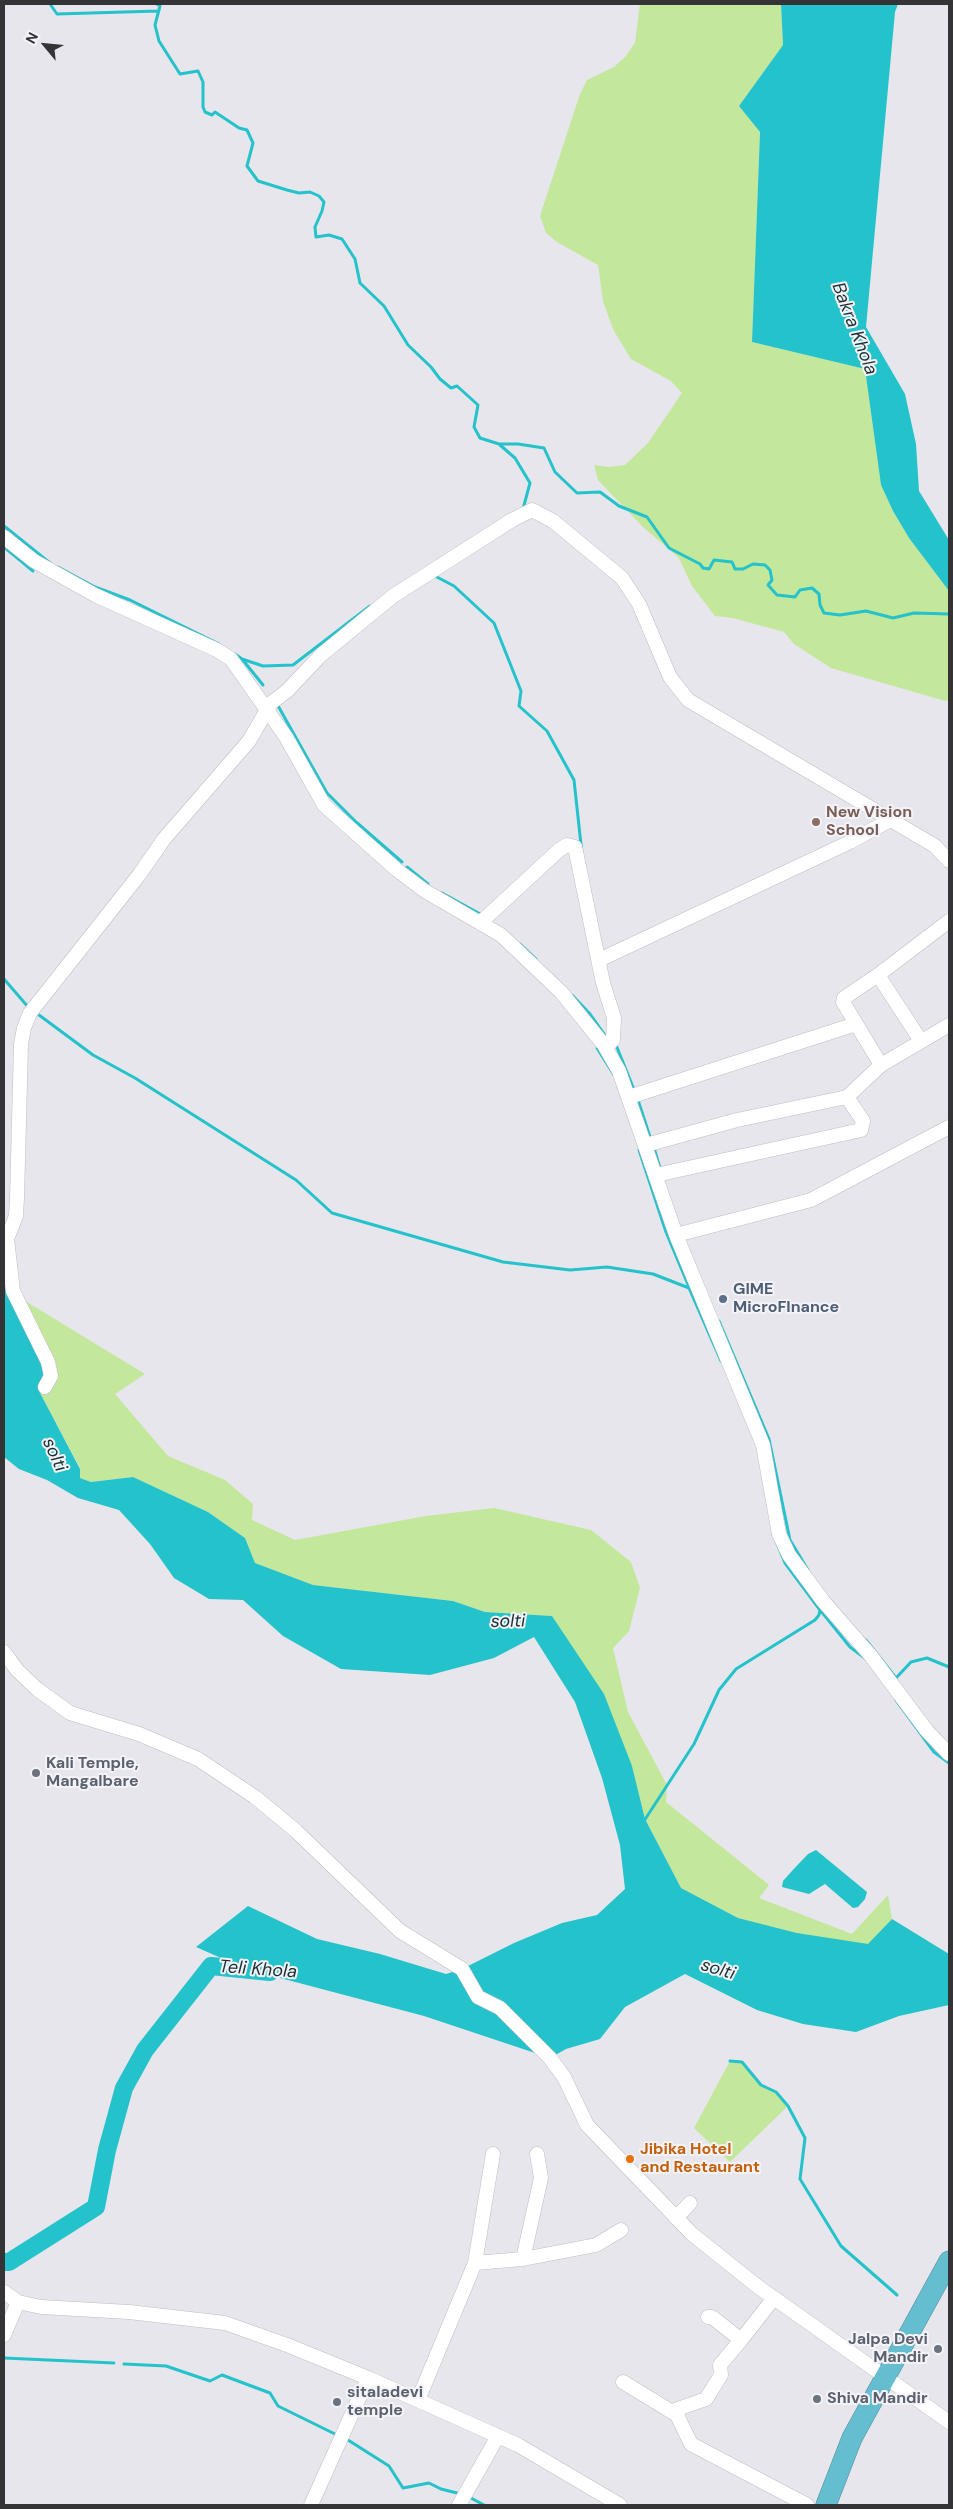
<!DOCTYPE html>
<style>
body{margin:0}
#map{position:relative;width:953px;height:2509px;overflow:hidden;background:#e6e6ec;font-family:"DM Sans",sans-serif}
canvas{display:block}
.frame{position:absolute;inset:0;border:5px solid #343436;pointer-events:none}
.north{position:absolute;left:20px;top:20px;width:50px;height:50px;-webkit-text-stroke:4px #f3f3f9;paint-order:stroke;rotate:298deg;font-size:14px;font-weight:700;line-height:20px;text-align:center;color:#343436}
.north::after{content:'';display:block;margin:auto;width:18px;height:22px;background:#343436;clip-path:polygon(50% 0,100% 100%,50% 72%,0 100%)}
</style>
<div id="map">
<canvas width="953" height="2509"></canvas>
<div class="frame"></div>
<div class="north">N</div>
</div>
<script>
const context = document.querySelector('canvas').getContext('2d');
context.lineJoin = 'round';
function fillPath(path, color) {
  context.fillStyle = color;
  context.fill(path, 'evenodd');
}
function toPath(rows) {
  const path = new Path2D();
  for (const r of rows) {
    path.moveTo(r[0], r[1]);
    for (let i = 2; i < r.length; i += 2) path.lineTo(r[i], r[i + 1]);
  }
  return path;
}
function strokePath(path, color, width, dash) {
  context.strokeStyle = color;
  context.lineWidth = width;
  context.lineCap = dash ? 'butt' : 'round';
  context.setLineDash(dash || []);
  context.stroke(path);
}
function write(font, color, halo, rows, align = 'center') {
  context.font = font + ' "DM Sans",sans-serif';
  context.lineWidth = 4;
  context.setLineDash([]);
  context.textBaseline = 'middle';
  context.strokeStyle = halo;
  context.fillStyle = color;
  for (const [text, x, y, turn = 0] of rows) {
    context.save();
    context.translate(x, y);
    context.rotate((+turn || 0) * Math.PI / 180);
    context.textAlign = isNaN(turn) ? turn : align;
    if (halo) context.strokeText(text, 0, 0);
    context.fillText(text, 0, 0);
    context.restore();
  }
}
fillPath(toPath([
 [640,4,781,4,783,45,739,106,760,132,752,342,865,369,881,485,893,511,909,538,949,591,949,701,942,700,831,668,794,644,784,632,733,618,715,616,692,586,679,558,643,527,598,480,594,465,609,467,625,465,648,443,682,393,671,381,631,359,614,331,608,315,603,301,598,265,557,242,546,233,540,216,580,94,587,80,614,67,626,56,635,43],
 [12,1293,145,1374,115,1394,168,1456,225,1480,253,1504,252,1520,295,1540,426,1516,494,1508,591,1530,631,1562,640,1588,629,1631,613,1648,628,1712,667,1785,666,1802,769,1885,759,1898,852,1934,888,1895,892,1919,868,1945,797,1933,738,1918,681,1888,645,1819,632,1766,552,1616,485,1612,453,1601,313,1585,255,1563,245,1538,208,1512,133,1477,91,1482,80,1478,80,1468,38,1389],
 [730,2061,742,2062,761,2085,776,2092,788,2106,730,2162,694,2128]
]), '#c3e79b');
fillPath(toPath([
 [781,4,898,4,895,12,866,327,905,394,916,444,919,491,949,540,949,591,909,538,893,511,881,485,865,369,752,342,760,132,739,106,783,45],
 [4,1275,41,1363,44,1377,38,1389,80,1469,80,1478,91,1482,133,1477,208,1512,245,1538,255,1563,313,1585,453,1601,485,1612,552,1616,604,1694,632,1766,645,1819,681,1888,738,1918,797,1933,868,1944,892,1919,949,1954,949,2005,899,2016,856,2032,803,2024,757,2010,685,1974,625,2007,600,2039,566,2049,550,2058,424,2016,246,1969,196,1947,248,1906,317,1939,380,1954,446,1974,462,1969,514,1943,562,1923,597,1915,625,1889,620,1845,602,1778,575,1702,534,1637,494,1658,430,1675,341,1669,283,1636,243,1600,209,1599,174,1578,150,1544,119,1510,78,1498,47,1480,19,1469,4,1457],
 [816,1850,867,1892,865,1899,858,1907,853,1908,825,1884,809,1894,782,1887,783,1881,791,1872,808,1854]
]), '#24c2ca');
strokePath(toPath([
 [50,4,57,14,158,11],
 [157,4,160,6,155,25,159,41,180,74,198,71,203,82,203,107,205,112,212,115,215,112,239,128,247,130,253,143,247,166,258,181,287,190,299,193,310,192,319,196,324,202,322,211,315,227,316,237,329,235,342,239,355,259,360,283,384,306,408,345,431,367,440,379,451,388,457,386,478,405,474,427,480,438,499,444,518,444,544,448,555,472,577,493,600,492,619,506,647,517,669,548,700,564,703,568,709,569,714,560,732,562,735,569,743,569,753,564,765,565,770,570,772,580,768,585,777,595,795,597,800,590,812,588,819,594,820,605,824,613,840,615,866,611,893,618,914,613,949,614],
 [500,445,515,458,530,483,523,509],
 [4,526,50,563],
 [4,547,33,571],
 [58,567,95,587,130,600,219,644],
 [435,576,454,586,494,623,521,691,519,706,547,731,574,780,582,854],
 [235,654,242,659,263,685],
 [242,659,263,666,293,665,370,606],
 [277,704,327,793,356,822,402,862],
 [407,867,428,884],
 [442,893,482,915],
 [520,944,536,959],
 [4,979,29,1008],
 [572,995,590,1014,607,1038],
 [39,1015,93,1055,135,1078,296,1180,332,1213,503,1262,570,1270,607,1267,653,1274,689,1288,721,1361],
 [616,1045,635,1092],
 [597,1048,614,1075],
 [638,1100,651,1140],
 [654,1148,660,1168],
 [639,1150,666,1232,689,1287],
 [719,1321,769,1439,790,1540,808,1570],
 [821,1611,850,1647,866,1659],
 [866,1640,896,1678,911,1662,927,1658,949,1667],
 [896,1700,934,1752,949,1763],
 [644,1821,694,1744,719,1690,736,1669,815,1620,819,1615,820,1610,785,1563,773,1534],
 [730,2061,742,2062,761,2085,776,2092,788,2106,805,2138,800,2179,841,2246,897,2295],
 [4,2358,114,2363],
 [124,2364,166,2366,210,2381,222,2375,270,2393,278,2406,337,2435],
 [348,2440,389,2466,403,2488,429,2483,441,2489,461,2494],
 [469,2497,484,2505]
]), '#24c2ca', 3);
strokePath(toPath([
 [4,2262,9,2262,96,2207,107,2150,124,2088,145,2050,211,1966,270,1972]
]), '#24c2ca', 18);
const minor = toPath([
 [4,537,34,561,95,595,217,650,231,659,286,737,324,805,397,870,425,891,501,935,561,992,604,1045,619,1071,676,1235,763,1445,779,1534,789,1555,823,1601,871,1656,927,1731,949,1754],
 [480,923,559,850,567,845,575,847,603,983,614,1018,613,1040,606,1047],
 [599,960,850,842,890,820],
 [878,975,921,1041],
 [881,1065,843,1002,844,998,878,975,949,921],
 [629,1097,856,1024],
 [646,1145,737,1120,847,1097,881,1065,949,1025],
 [656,1175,861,1130,863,1121,847,1097],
 [676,1235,811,1200,949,1127],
 [45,1387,51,1376,48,1362,13,1291,7,1239,16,1216,17,1198,21,1044,24,1028,30,1013,139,875,164,839,249,741,271,703,287,691,321,655,393,596,512,520,532,510,553,521,622,578,639,604,670,677,688,700,935,846,949,861],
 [4,1652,17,1670,37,1689,70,1713,139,1734,198,1759,255,1797,296,1831,400,1931,462,1969,478,1997,500,2008,550,2058,564,2077,587,2125,692,2234,757,2286,949,2422],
 [676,2218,690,2203],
 [523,2259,541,2178,537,2154],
 [475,2263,493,2154],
 [4,2292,18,2302,41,2307,129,2312,225,2323,287,2345,368,2378,518,2445,620,2505],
 [708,2317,712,2317,741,2340,774,2298],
 [4,2335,18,2302],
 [623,2382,677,2415,691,2444,807,2505],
 [418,2400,475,2263,523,2259,596,2245,621,2230],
 [672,2411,706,2399,721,2375,720,2365,741,2340],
 [311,2505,368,2378],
 [459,2505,498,2436]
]);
const highway = toPath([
 [826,2505,852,2438,949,2261]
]);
strokePath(minor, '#bebdc3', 15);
strokePath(highway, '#538e9a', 21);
strokePath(minor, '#fff', 14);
strokePath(highway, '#64bed0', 20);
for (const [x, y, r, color] of [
 [816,822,5,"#8d6e63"],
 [723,1299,5,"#5c6f8a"],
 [36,1773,5,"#6b7280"],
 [630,2159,5,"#e8710a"],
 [938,2349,5,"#6b7280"],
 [817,2399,5,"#6b7280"],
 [337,2402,5,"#6b7280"]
]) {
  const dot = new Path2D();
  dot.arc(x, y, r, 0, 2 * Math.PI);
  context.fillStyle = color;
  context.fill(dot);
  strokePath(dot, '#f3f3f9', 2);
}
write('bold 16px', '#785e54', '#f3f3f9', [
 ["New Vision",826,813],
 ["School",826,831]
], 'left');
write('bold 16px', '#4e5e75', '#f3f3f9', [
 ["GIME",733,1290],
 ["MicroFInance",733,1308]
], 'left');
write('bold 16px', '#5b616d', '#f3f3f9', [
 ["Kali Temple,",46,1764],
 ["Mangalbare",46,1782],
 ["Jalpa Devi",928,2340,"right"],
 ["Mandir",928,2358,"right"],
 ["sitaladevi",347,2393],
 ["temple",347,2411],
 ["Shiva Mandir",827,2399]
], 'left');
write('bold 16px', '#c56008', '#f3f3f9', [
 ["Jibika Hotel",640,2150],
 ["and Restaurant",640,2168]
], 'left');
write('italic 18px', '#193132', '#f3f3f9', [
 ["Bakra Khola",854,329,69],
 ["solti",54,1455,66],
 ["solti",508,1622,-1],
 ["Teli Khola",258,1970,4],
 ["solti",718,1970,17]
]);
</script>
